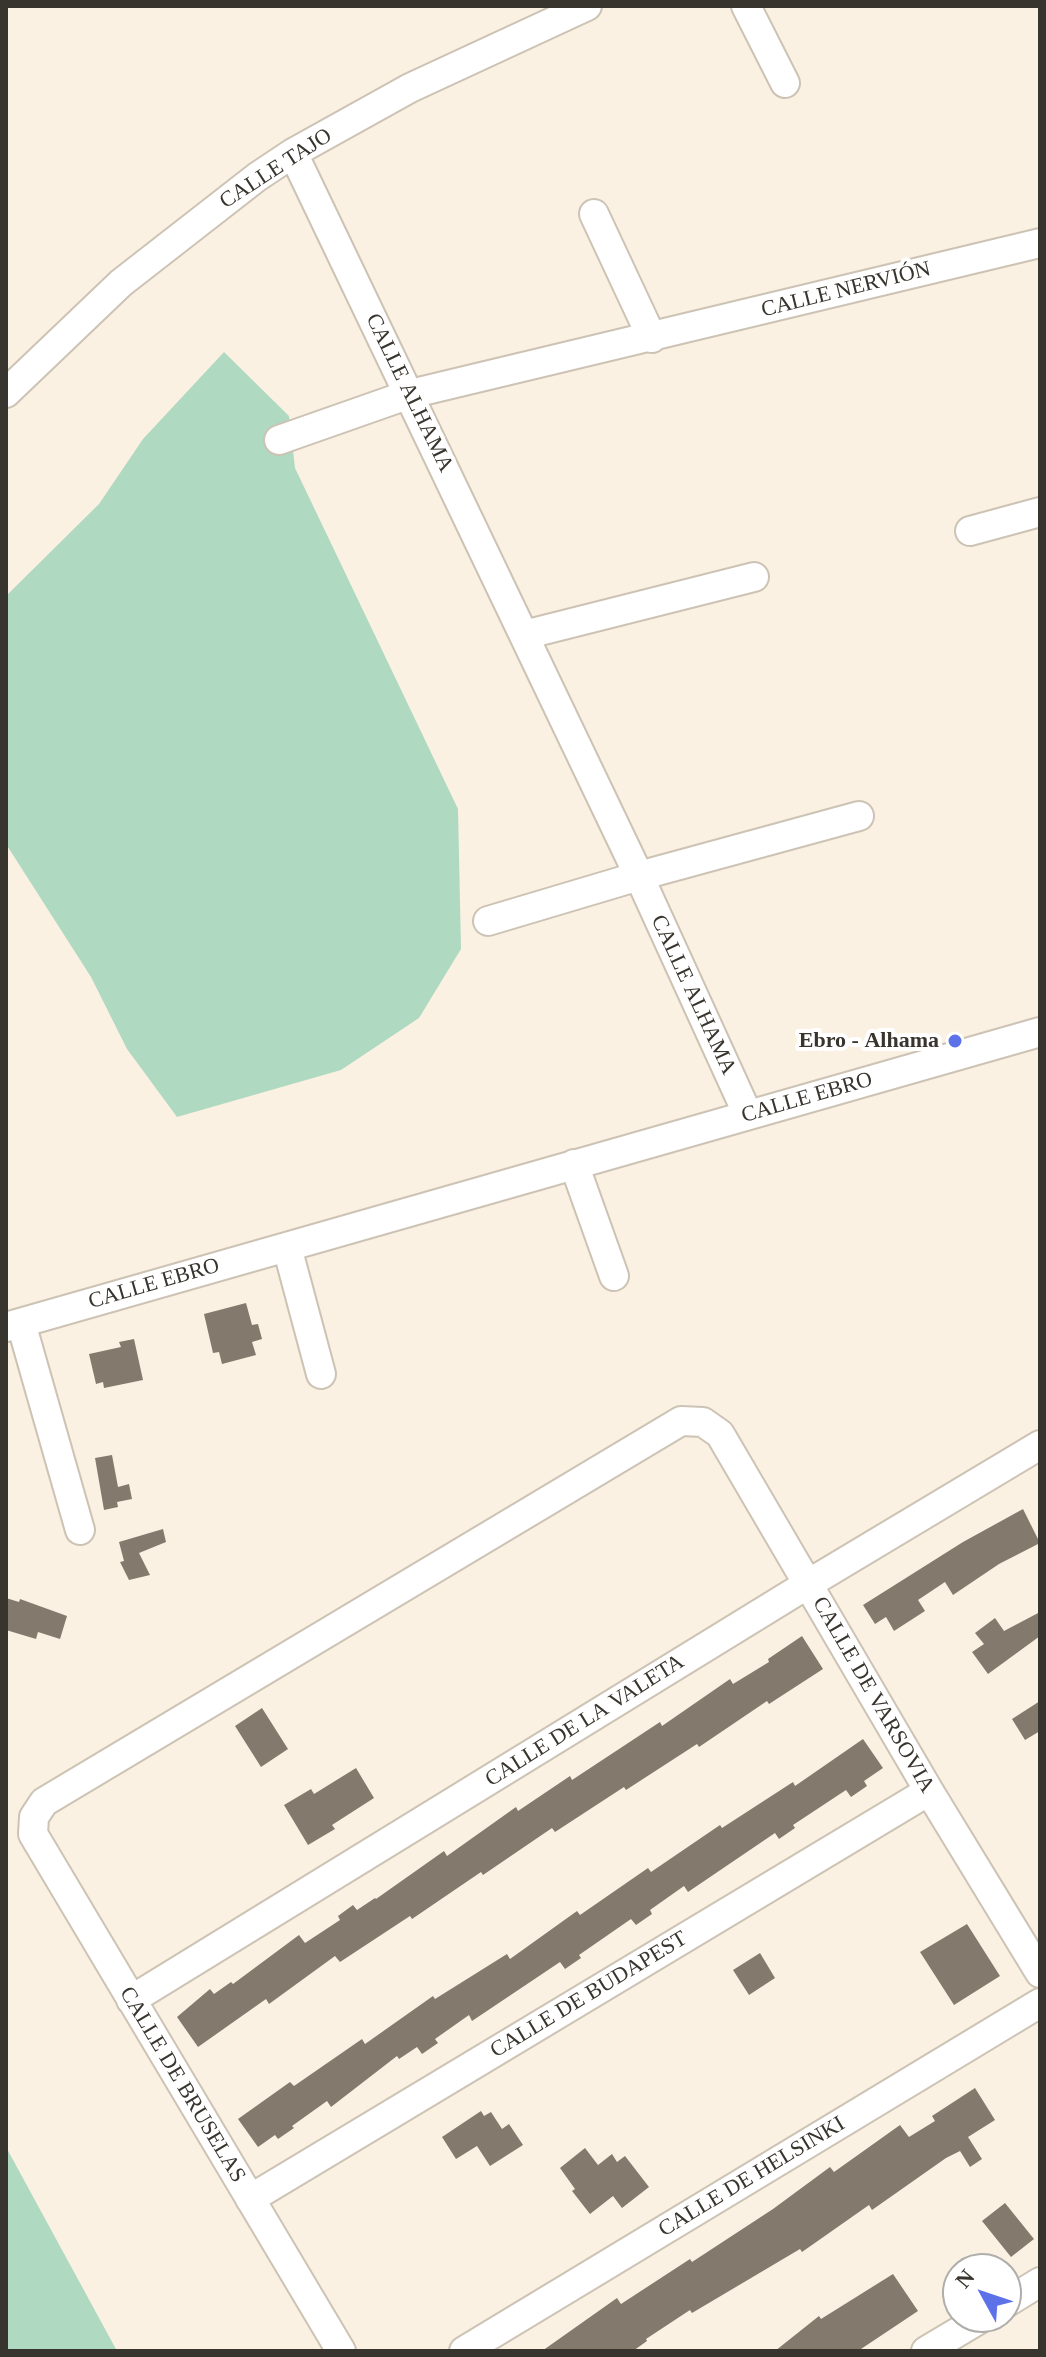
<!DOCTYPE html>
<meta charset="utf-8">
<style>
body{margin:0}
#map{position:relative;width:1046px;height:2357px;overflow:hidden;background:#fbf1e2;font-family:Georgia,serif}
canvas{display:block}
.frame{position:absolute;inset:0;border:8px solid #38342e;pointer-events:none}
.north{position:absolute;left:942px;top:2253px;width:80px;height:80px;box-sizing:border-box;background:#fff;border:2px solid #afaeab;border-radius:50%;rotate:310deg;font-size:22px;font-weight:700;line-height:32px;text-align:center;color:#38342e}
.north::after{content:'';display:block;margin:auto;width:28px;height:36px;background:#5d72e9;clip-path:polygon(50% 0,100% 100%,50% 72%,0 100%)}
</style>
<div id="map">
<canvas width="1046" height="2357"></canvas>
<div class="frame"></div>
<div class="north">N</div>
</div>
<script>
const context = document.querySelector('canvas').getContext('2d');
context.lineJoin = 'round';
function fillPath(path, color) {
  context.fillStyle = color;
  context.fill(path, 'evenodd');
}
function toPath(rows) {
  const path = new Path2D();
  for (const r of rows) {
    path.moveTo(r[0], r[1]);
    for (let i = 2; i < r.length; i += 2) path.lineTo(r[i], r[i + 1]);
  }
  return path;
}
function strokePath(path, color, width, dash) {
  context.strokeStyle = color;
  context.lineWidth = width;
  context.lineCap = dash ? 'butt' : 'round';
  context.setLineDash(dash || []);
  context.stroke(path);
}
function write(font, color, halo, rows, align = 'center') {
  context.font = font + ' Georgia,serif';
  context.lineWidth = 8;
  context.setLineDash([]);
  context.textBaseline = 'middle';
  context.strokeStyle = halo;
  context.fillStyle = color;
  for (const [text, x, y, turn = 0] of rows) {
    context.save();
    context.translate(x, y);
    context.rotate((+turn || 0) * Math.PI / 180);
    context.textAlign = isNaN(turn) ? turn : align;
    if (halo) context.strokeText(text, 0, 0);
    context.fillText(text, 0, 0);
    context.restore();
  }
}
fillPath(toPath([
 [224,352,289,416,295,468,458,809,461,949,419,1018,341,1070,177,1117,127,1049,91,977,6,844,6,596,99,504,143,439],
 [6,2147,117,2351,6,2351]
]), '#afd9c1');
fillPath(toPath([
 [246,1303,252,1325,258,1324,262,1339,252,1342,256,1355,222,1364,219,1352,213,1353,204,1314],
 [134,1339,143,1380,104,1388,103,1382,96,1384,89,1354,121,1347,119,1342],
 [112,1455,118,1487,129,1484,132,1499,117,1502,118,1507,104,1510,95,1458],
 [1023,1509,1040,1543,999,1564,953,1595,945,1582,918,1600,925,1611,894,1631,886,1617,875,1624,863,1605,963,1542],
 [163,1529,166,1542,139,1553,150,1575,129,1580,120,1562,124,1561,119,1542],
 [6,1598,19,1602,20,1599,67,1616,60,1639,38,1632,36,1639,6,1630],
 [1040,1612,1040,1636,988,1674,972,1652,984,1644,975,1633,995,1618,1004,1631],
 [802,1636,823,1669,769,1704,767,1701,699,1747,697,1744,626,1790,624,1787,555,1832,552,1828,483,1875,481,1872,412,1919,410,1916,340,1962,335,1956,269,2004,266,1999,198,2047,177,2017,210,1989,214,1994,231,1982,233,1984,299,1935,305,1943,340,1920,338,1916,353,1905,357,1910,375,1898,376,1899,444,1851,447,1856,516,1807,518,1811,570,1776,572,1780,660,1722,662,1726,730,1679,733,1684,769,1662,768,1659],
 [1040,1701,1040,1731,1025,1740,1012,1719],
 [262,1708,288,1749,261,1767,235,1726],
 [863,1739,883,1768,864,1781,867,1786,851,1797,846,1790,793,1825,795,1828,779,1839,775,1833,688,1892,684,1886,650,1910,652,1914,636,1925,631,1919,579,1955,581,1958,565,1969,560,1962,472,2021,469,2015,435,2039,438,2043,422,2054,417,2047,399,2059,397,2056,331,2107,327,2101,292,2126,294,2128,278,2139,275,2135,258,2147,238,2119,290,2082,294,2086,362,2039,365,2044,433,1996,435,1999,507,1954,510,1959,577,1911,580,1915,648,1868,651,1872,720,1825,722,1828,793,1782,795,1786],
 [356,1768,374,1798,332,1825,335,1829,308,1845,284,1805,311,1789,314,1794],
 [967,1924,1000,1976,954,2005,920,1952],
 [760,1953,775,1978,749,1995,733,1970],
 [975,2088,995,2120,968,2137,982,2159,970,2167,960,2151,946,2158,872,2210,869,2205,802,2252,800,2249,692,2313,690,2310,646,2339,647,2341,633,2351,542,2351,617,2298,621,2304,690,2259,692,2262,773,2209,830,2167,834,2172,900,2125,909,2137,935,2121,932,2116],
 [481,2111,484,2116,491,2112,502,2129,509,2124,523,2145,490,2166,477,2146,456,2159,442,2137],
 [585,2148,598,2165,612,2154,617,2162,625,2156,649,2187,622,2208,613,2196,590,2214,572,2191,575,2189,560,2168],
 [1005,2203,1034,2239,1011,2257,982,2221],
 [893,2274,918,2311,858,2351,775,2351,819,2316,821,2319]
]), '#837a6d');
const minor = toPath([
 [746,6,785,83],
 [293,153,639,876,748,1115],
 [594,214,652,338],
 [6,393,121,283,257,177,293,153,410,88,587,6],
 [279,440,410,394,1040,243],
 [970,531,1040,512],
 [524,635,754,577],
 [488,921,639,876,859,816],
 [574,1164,614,1276],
 [287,1247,321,1374],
 [21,1323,80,1530],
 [6,1327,1040,1032],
 [131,2000,808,1584,1040,1445],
 [250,2199,929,1791],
 [1006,2303,1040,2282],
 [341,2351,33,1834,34,1817,44,1802,681,1421,703,1422,720,1434,929,1791,1040,1973],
 [464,2351,1040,2003],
 [926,2351,983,2317]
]);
strokePath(minor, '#cdc3b5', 32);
strokePath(minor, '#fff', 28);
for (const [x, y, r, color] of [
 [955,1041,8,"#5d72e9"]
]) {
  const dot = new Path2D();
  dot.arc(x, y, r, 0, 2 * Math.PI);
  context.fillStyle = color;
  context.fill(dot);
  strokePath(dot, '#fff', 3);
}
write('22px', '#38342e', '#fff', [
 ["CALLE TAJO",276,169,-33],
 ["CALLE NERVIÓN",846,290,-14],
 ["CALLE ALHAMA",409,393,64],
 ["CALLE ALHAMA",693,995,65],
 ["CALLE EBRO",807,1098,-16],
 ["CALLE EBRO",154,1284,-16],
 ["CALLE DE VARSOVIA",873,1695,60],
 ["CALLE DE LA VALETA",585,1721,-32],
 ["CALLE DE BUDAPEST",589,1995,-31],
 ["CALLE DE BRUSELAS",182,2085,59],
 ["CALLE DE HELSINKI",752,2177,-31]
]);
write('bold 22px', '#38342e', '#fff', [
 ["Ebro - Alhama",939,1041]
], 'right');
</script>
